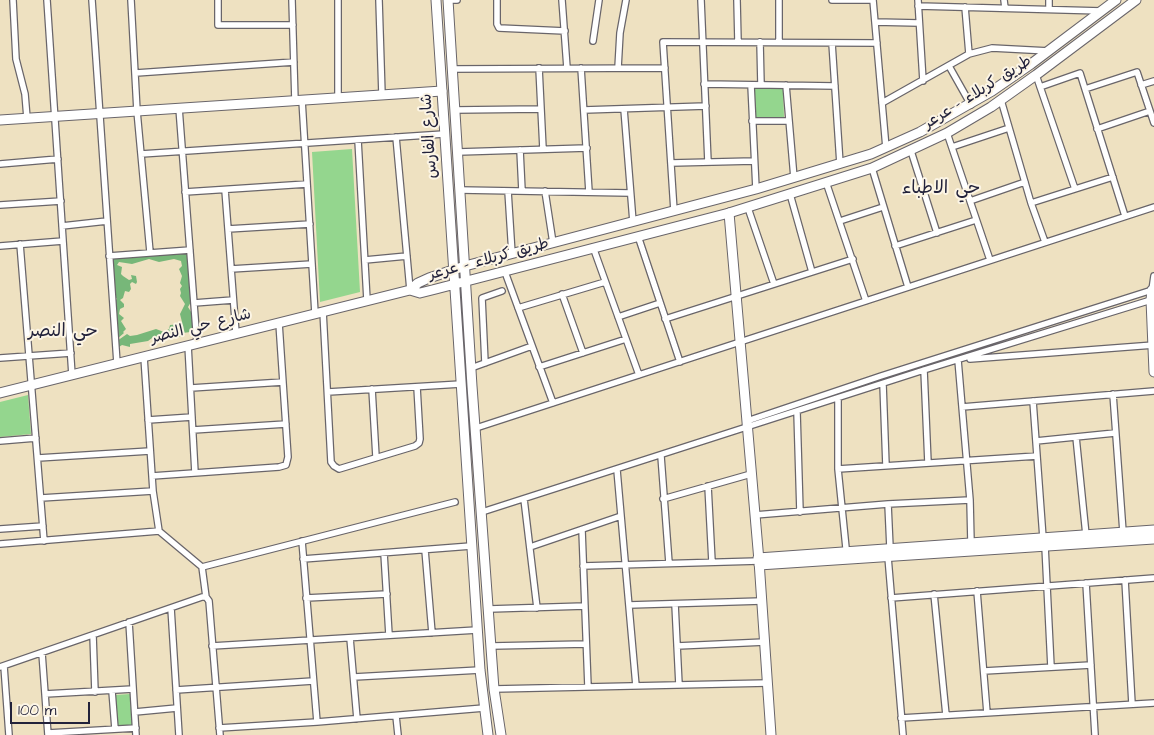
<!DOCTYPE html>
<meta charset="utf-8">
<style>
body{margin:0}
#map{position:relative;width:1154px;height:735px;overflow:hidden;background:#eee1c1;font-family:"Architects Daughter",sans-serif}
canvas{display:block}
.scale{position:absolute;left:10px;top:702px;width:80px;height:22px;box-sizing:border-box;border:2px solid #22223b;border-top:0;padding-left:6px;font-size:15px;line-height:18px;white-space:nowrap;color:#22223b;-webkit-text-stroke:4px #fcf5e5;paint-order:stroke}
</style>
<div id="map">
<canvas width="1154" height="735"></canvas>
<div class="scale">100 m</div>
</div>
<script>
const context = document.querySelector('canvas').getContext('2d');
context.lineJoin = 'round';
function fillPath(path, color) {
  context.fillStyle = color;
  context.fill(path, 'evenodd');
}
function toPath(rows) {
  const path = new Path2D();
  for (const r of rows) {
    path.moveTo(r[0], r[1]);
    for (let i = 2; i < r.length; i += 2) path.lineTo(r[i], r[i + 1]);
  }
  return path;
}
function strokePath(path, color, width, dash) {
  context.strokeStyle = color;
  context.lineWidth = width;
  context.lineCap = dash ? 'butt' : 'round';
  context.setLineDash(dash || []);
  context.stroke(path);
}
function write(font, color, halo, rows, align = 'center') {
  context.font = font + ' "Architects Daughter","Playpen Sans Arabic",sans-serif';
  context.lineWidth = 4;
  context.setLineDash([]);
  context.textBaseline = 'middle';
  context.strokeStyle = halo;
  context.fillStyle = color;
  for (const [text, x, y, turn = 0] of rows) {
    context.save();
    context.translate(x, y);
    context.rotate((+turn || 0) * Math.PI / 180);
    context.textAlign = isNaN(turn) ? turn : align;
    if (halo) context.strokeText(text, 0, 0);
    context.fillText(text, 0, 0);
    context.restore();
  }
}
fillPath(toPath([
 [753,88,783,88,784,117,755,118],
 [352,149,360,292,320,302,312,152],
 [28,395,31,434,0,437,0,402],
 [130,694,132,725,117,726,115,695]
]), '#94d68e');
fillPath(toPath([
 [186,251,187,254,190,256,188,265,191,302,188,307,193,315,194,329,190,332,183,333,180,337,170,335,161,339,152,338,148,341,130,344,130,347,122,345,119,347,117,341,127,334,130,336,137,335,156,329,164,332,169,329,170,325,181,324,182,322,180,314,185,304,180,296,181,293,180,289,182,286,180,283,182,276,179,269,182,266,181,261,174,259,159,262,149,259,132,264,119,262,117,265,122,267,121,274,123,276,129,280,132,279,131,275,136,276,137,282,136,284,132,282,130,284,131,289,129,292,125,291,123,298,120,300,124,304,124,307,120,309,119,314,124,318,121,321,126,329,123,332,124,333,117,339,118,325,115,318,113,302,117,299,113,294,115,287,111,283,114,277,113,269,110,266,111,259,136,255,144,257,155,253,162,256,170,252]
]), '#77b779');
const street = toPath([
 [13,0,16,59,25,94,27,118],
 [47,0,72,375],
 [92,0,117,363],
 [131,0,137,111,150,252],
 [218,0,218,25,293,25],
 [292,0,295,101],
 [379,0,382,95],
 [448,0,457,0],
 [497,0,497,24,499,28,565,31],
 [562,0,567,68],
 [701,0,708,162],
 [737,0,738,42],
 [832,0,873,0],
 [873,0,886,148],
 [918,0,923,81],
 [1004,0,1005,8],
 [1049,0,1049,9],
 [918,6,1102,11],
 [965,7,969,54],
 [875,22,919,23],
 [593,41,599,0],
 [760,42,761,85],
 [779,42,779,0],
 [832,43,840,164],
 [949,66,971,105],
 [539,68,543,149],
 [581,68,589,192],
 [618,68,620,33,626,0],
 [452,69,665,68],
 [136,73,294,62],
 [1036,75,1075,189],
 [704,84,835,86],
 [751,85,756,189],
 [786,85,794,178],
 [1141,85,1154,81],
 [1040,87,1080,73,1125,216],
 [1085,89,1137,72,1154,123],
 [338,98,338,0],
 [302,100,315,313],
 [1001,100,1031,203,1045,242],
 [882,103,969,54,992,48,1049,51],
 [179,108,197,343],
 [624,109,633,222],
 [455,110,541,109],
 [584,110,706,106],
 [752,121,789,121],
 [1097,129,1150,111],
 [947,133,990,260],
 [396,137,410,290],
 [358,140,367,300],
 [952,147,1009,128],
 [520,150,522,191],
 [911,151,937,233],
 [458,152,587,148],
 [141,154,444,134],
 [671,163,754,161],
 [0,164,58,159],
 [872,168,908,287],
 [826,182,866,301],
 [225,190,236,333],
 [460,190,630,193],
 [508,191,512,254],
 [545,191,553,243],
 [185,192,307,184],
 [790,194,812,272],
 [970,201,1025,182],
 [1031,203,1113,177],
 [0,205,61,201],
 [748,208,774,284],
 [674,211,663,42,877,43],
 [840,221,883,207],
 [62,226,107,221],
 [228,229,310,224],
 [638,236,680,362],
 [20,244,44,541],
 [0,246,63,241],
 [895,246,976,220],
 [593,247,639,375],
 [109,256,190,250],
 [365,260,407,256],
 [231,269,312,264],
 [505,272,553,403],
 [562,294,583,353],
 [194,303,233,300],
 [518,308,605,282],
 [323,311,331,462,334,466,339,469,415,446,419,443,420,439,417,387],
 [618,317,660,303],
 [665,319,853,259],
 [188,345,195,473],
 [144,357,153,491,159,531,202,567,206,597],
 [0,358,71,353],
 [970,359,1154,345],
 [958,360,970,500,971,543],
 [485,363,482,298,502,291],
 [539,367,626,339],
 [471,368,532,346],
 [924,370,928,463],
 [883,384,886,466],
 [191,388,283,382],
 [372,389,376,457],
 [328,392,461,384],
 [1113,394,1123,532],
 [838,399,838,469,846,548],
 [1033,401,1043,538],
 [962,407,1154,391],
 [797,412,800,512],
 [148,420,192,417],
 [747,421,881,376,1152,290,1154,276],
 [476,428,1154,207],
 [193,430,286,424],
 [1076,437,1086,535],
 [0,441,36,438],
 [1036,441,1115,433],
 [661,456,669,563],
 [38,458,150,451],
 [838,469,1037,456],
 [617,470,636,686],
 [152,476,279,467,286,465,288,457,279,323],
 [708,486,712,562],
 [41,498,153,491],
 [524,499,537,608],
 [663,499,751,474],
 [888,504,890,548],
 [482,512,924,370,1151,300],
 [755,515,888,504,970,500],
 [0,529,43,526],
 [582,530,588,687],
 [302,541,317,722],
 [0,544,159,531],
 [1045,546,1051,667],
 [530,547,621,516],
 [425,550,432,633],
 [384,553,389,635],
 [888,557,903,735],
 [303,559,471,546],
 [583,566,759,561],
 [202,567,455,502],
 [1125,580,1132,704],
 [1086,583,1095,735],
 [977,591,987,713],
 [934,594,946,715],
 [306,598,387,594],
 [891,598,1154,578],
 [675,604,679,685],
 [629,605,762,601],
 [171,608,179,735],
 [489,609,585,606],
 [129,622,136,735],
 [93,635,95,692],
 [350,638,357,719],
 [212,646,477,630],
 [492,646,586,644],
 [677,646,765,642],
 [42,653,48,735],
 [4,666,9,735],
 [0,667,202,597,206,597,209,601,220,735],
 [984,671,1091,665],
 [354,677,480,670],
 [494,689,768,683],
 [176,690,313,681],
 [112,691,115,729],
 [45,694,133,689],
 [135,712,177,708],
 [396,716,398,735],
 [901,718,1154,703],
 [219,728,317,722,484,708],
 [48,733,136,728]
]);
const secondary = toPath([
 [0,120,442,91],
 [729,213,759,561,771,735],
 [1154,289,1152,290,1151,300,1154,372],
 [758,558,1154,530],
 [759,565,1154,539]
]);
const primary = toPath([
 [436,0,480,670,488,735],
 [448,0,472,386,494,689,501,735],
 [410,290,420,293,436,289,729,213,872,168,947,133,991,107,1036,75,1136,0],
 [0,393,410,290,418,283,429,278,465,266,756,189,871,154,920,132,992,91,1031,64,1116,0]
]);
strokePath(street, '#69656a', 8);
strokePath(secondary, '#69656a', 11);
strokePath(primary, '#69656a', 11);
strokePath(street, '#fff', 5.5);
strokePath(secondary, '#fff', 9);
strokePath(primary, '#fff', 9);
write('16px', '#22223b', '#fcf5e5', [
 ["طريق كربلاء - عرعر",978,93,-32],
 ["شارع الفارس",430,136,-94],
 ["طريق كربلاء - عرعر",489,260,-15],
 ["شارع حي النصر",201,327,-14]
]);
write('18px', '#22223b', '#fcf5e5', [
 ["حي الاطباء",941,189],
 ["حي النصر",63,332]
]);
</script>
